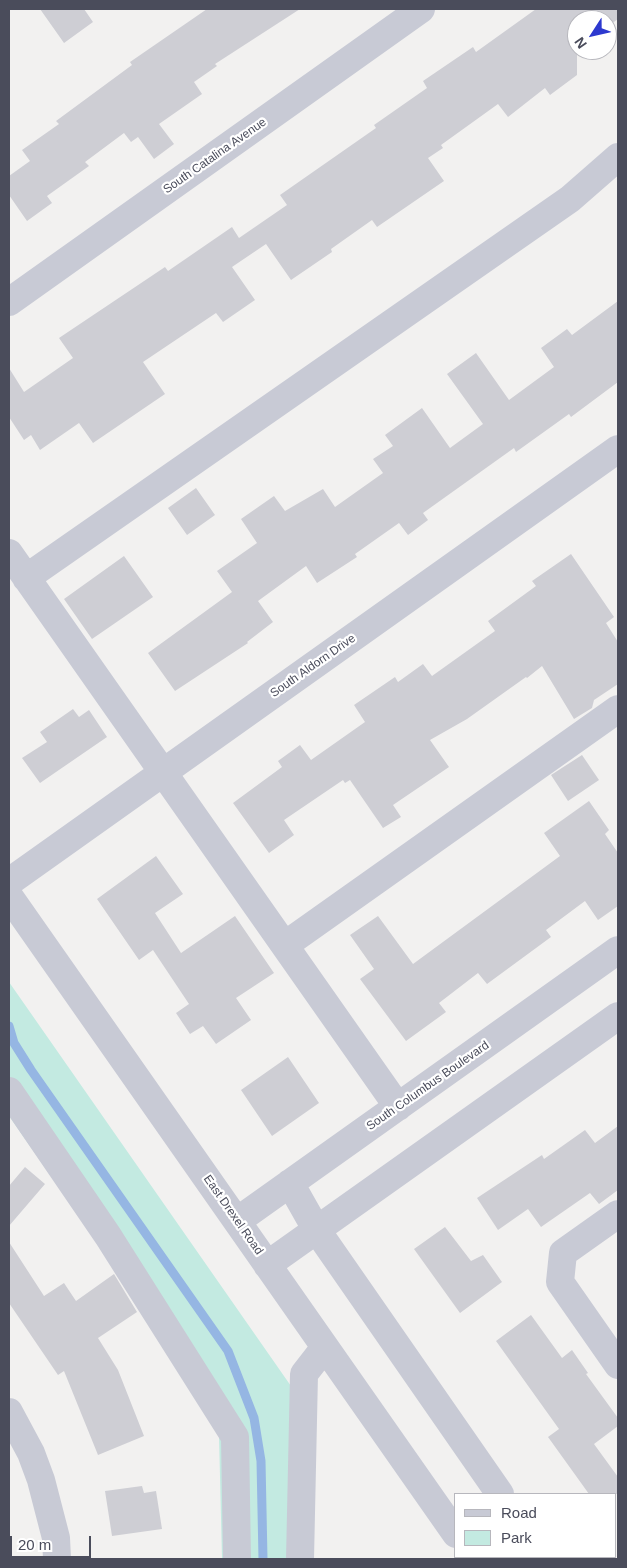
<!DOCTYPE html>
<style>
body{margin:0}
#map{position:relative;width:627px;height:1568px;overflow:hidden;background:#f2f1f0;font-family:Helvetica,sans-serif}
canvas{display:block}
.frame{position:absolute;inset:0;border:10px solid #4a4c5b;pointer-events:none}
.legend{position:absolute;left:454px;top:1493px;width:162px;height:65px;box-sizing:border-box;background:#fff;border:1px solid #b7b7bd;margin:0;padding:6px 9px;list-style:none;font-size:15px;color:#4a4c5b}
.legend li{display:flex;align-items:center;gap:10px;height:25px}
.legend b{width:25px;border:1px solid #b7b7bd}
.north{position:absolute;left:567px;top:10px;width:50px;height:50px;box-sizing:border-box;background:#fff;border:1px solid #b7b7bd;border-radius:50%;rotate:235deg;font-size:14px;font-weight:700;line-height:20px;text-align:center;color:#4a4c5b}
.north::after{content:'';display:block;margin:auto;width:18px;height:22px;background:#2d39cf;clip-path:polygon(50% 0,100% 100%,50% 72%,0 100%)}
.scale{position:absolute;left:10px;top:1536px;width:81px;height:22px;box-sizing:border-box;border:2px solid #4a4c5b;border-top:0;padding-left:6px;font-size:15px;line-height:18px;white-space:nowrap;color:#4a4c5b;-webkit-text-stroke:4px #fff;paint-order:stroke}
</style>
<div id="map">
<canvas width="627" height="1568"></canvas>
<div class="frame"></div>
<ul class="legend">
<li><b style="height:6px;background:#c8cad5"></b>Road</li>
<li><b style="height:14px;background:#c3eae1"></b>Park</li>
</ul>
<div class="north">N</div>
<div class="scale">20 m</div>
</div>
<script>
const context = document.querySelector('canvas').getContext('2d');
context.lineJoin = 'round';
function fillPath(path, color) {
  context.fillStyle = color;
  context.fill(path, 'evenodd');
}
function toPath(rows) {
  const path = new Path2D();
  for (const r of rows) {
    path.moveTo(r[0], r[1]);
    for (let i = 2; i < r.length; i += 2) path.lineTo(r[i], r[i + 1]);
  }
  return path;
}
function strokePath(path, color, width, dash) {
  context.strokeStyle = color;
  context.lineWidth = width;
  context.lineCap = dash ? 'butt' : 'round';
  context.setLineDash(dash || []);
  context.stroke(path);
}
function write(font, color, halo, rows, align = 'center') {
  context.font = font + ' Helvetica,sans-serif';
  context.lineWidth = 4.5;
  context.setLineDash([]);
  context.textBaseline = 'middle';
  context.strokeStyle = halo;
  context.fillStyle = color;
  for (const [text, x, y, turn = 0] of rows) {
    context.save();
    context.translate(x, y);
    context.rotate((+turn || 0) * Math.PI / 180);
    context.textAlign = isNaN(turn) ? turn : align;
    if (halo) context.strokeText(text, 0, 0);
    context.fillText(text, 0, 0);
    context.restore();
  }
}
fillPath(toPath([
 [9,982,307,1409,307,1559,222,1559,219,1436,198,1387,9,1116]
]), '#c3eae1');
strokePath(toPath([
 [9,1026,14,1043,31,1070,228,1351,254,1418,261,1461,263,1559]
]), '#95b6e3', 9);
fillPath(toPath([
 [40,9,84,9,93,22,64,43],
 [207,9,300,9,215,64,217,66,194,82,202,94,159,124,174,144,154,159,138,137,131,142,124,133,85,162,89,166,47,196,52,203,27,221,9,195,9,176,30,161,22,150,59,124,56,121,132,65,130,62],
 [536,9,618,9,618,19,607,27,607,20,577,20,577,75,550,95,545,88,508,117,498,104,441,145,443,148,428,158,444,181,377,227,372,220,331,249,332,252,291,280,266,244,232,267,255,300,223,322,216,313,143,362,165,394,93,443,79,423,40,450,31,435,24,440,9,417,9,368,24,392,73,358,59,338,165,267,168,271,232,227,239,238,287,205,280,195,376,128,374,125,427,88,423,81,473,47,476,52],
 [618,301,618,382,571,417,569,414,516,452,514,448,423,513,428,520,408,535,399,523,355,554,357,557,317,583,306,566,258,601,273,622,247,642,248,643,175,691,148,653,232,592,217,571,257,543,241,519,274,496,285,511,323,489,335,507,383,473,373,459,393,446,385,435,422,408,450,448,483,424,447,374,476,353,509,400,554,367,541,348,567,329,572,335],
 [196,488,215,515,187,535,168,508],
 [571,554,614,617,606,623,618,642,618,684,594,700,592,708,574,719,542,666,527,678,526,677,467,719,430,740,449,767,393,805,401,817,383,828,350,780,345,783,343,780,284,820,294,835,269,853,233,803,282,767,278,761,300,745,311,760,365,722,354,705,395,677,398,682,423,664,432,676,495,631,488,621,536,586,532,581],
 [124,556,153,597,92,639,64,599],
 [73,709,79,717,89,710,107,737,40,783,22,758,47,742,40,732],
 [582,755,599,780,568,801,551,775],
 [589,801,609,830,605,834,618,853,618,906,598,920,585,901,546,930,551,937,487,984,478,973,439,1003,446,1012,406,1041,360,979,374,969,350,935,378,916,413,964,560,856,544,833],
 [156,856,183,894,155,913,181,953,235,916,274,973,236,998,251,1020,216,1044,203,1026,190,1034,176,1013,189,1004,153,950,139,960,97,899],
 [288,1057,319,1103,272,1136,241,1090],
 [618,1126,618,1190,599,1204,590,1193,541,1227,528,1209,498,1230,477,1198,542,1155,544,1159,585,1130,595,1143],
 [25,1167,45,1184,9,1226,9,1186],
 [445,1227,471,1261,483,1255,502,1282,460,1313,414,1249],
 [9,1242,44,1296,64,1283,76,1301,114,1274,137,1312,98,1338,118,1370,144,1436,98,1455,64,1371,58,1375,9,1303],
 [531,1315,562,1358,572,1350,588,1373,586,1374,618,1418,618,1426,594,1444,618,1477,618,1494,589,1494,548,1437,559,1429,496,1341],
 [142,1486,144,1493,156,1491,162,1529,112,1536,105,1491]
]), '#ceced4');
strokePath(toPath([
 [9,302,421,9],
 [9,553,398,1107],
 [26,578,570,199,618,157],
 [9,882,618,449],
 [9,896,456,1534],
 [285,945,618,709],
 [9,1091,108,1236,235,1437,237,1559],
 [290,1183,316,1229,500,1494],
 [618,1214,563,1253,560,1282,618,1365],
 [237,1221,618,950],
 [267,1265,618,1016],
 [9,1412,31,1453,41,1480,56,1538,57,1559],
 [471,1557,473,1559],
 [544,1557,545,1559],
 [300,1559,304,1374,325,1347]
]), '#c8cad5', 28);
write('12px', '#4a4c5b', '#fff', [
 ["South Catalina Avenue",215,156,-35],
 ["South Aldorn Drive",313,666,-35],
 ["South Columbus Boulevard",428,1086,-35],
 ["East Drexel Road",233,1215,55]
]);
</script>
